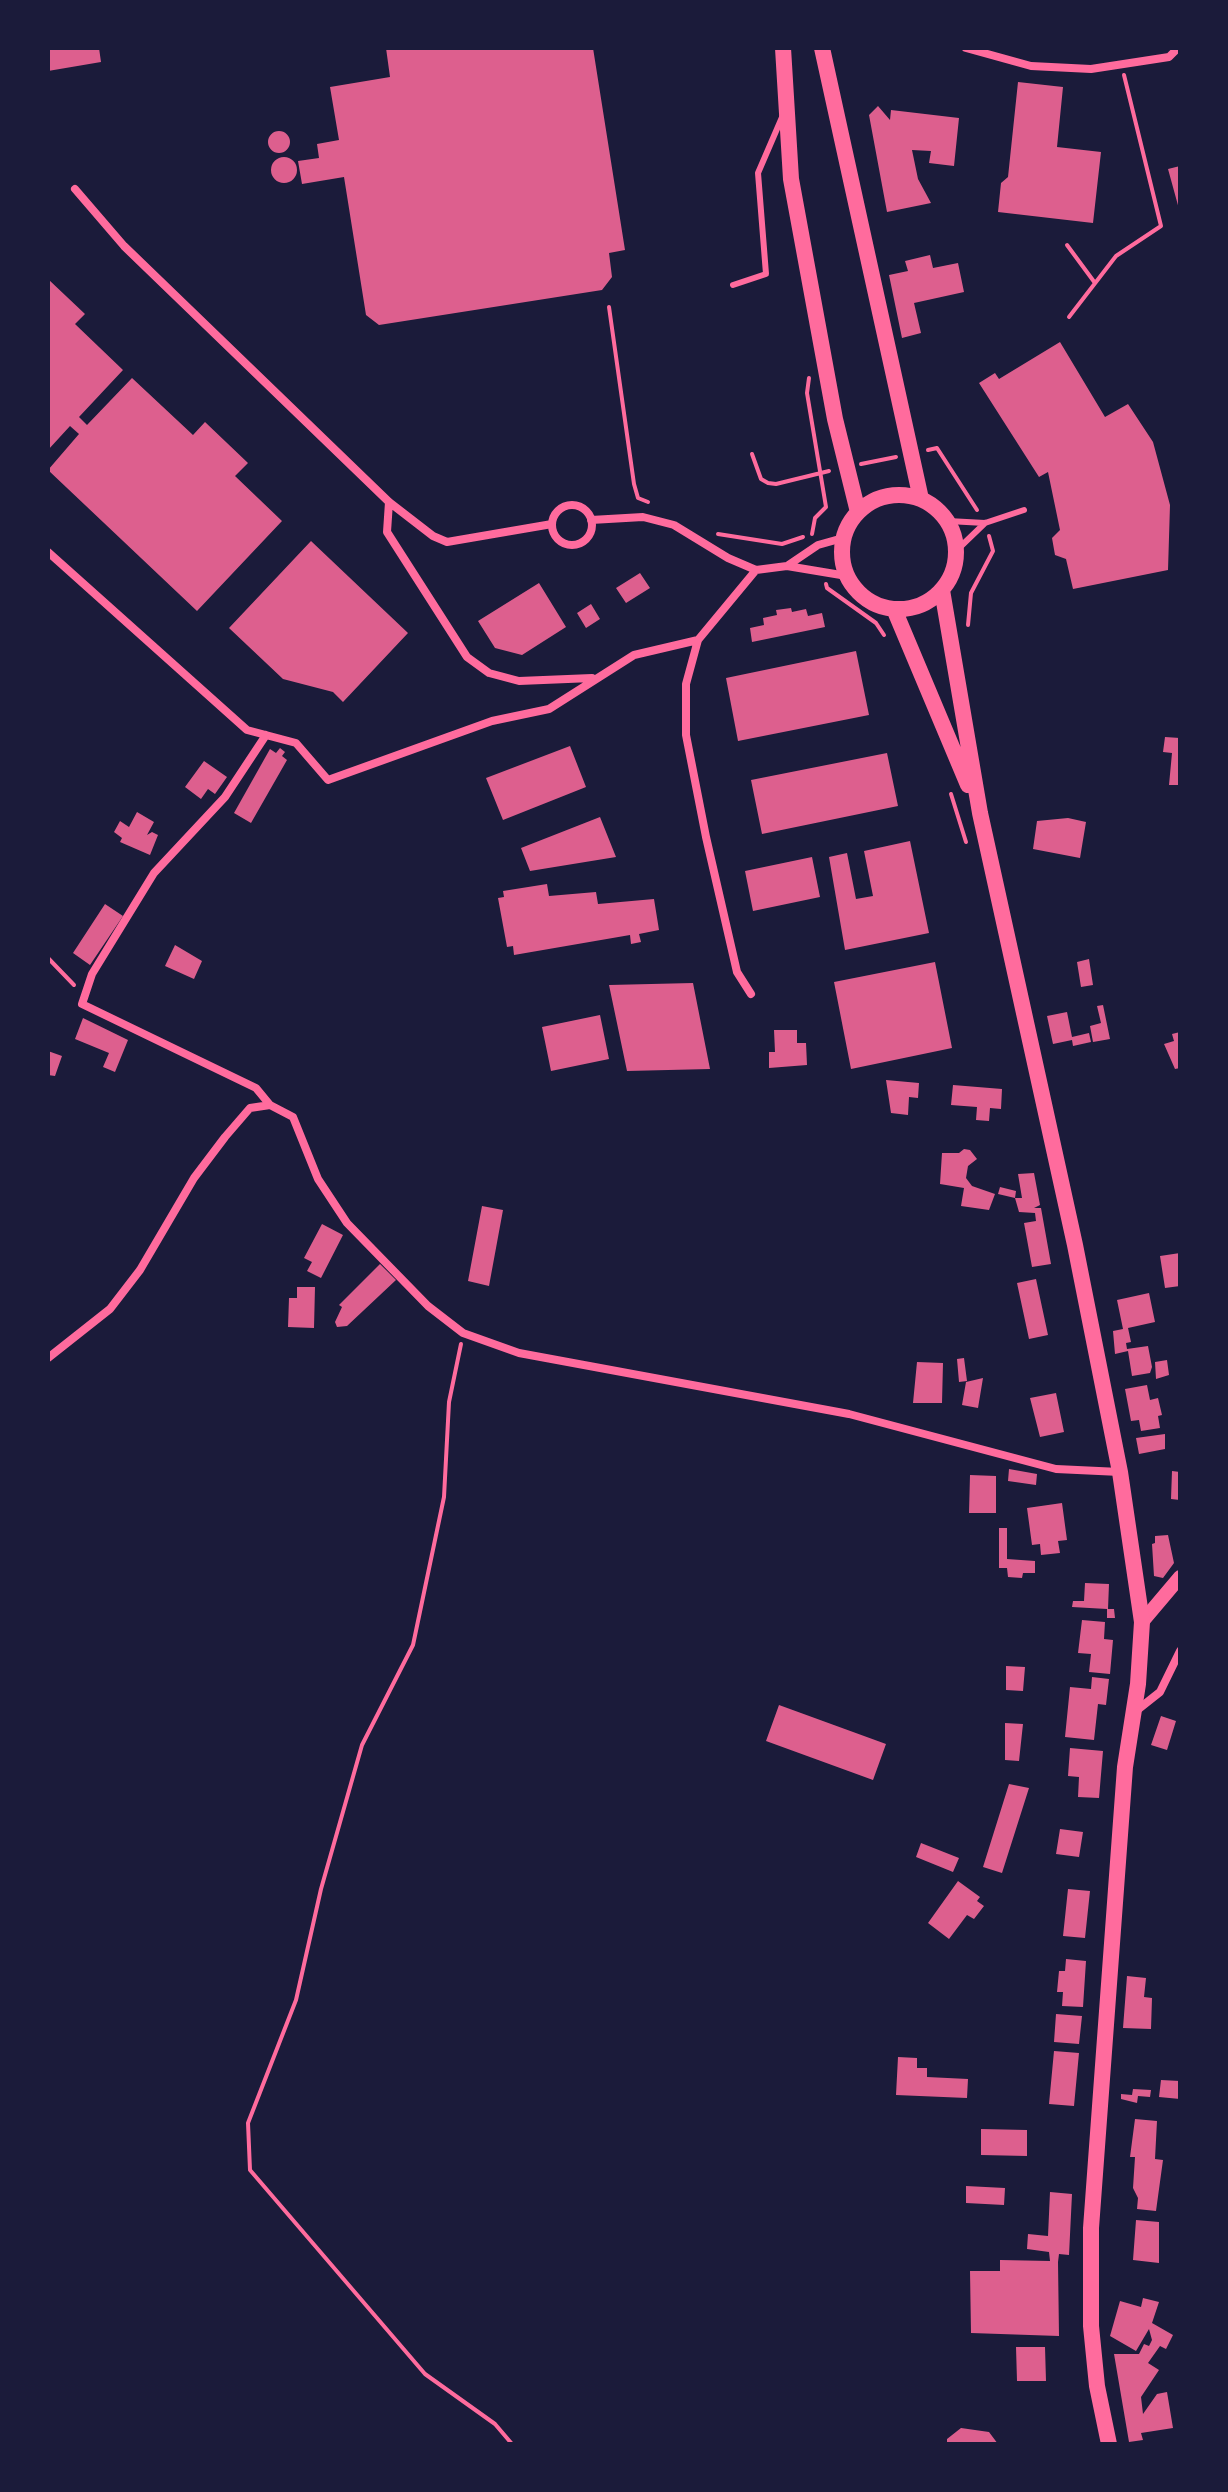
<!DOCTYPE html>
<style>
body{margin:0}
#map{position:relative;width:1228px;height:2492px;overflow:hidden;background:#1b1b3a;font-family:"Crimson Pro",serif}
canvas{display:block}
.frame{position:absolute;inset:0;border:50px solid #1b1b3a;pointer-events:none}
</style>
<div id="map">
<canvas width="1228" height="2492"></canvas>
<div class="frame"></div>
</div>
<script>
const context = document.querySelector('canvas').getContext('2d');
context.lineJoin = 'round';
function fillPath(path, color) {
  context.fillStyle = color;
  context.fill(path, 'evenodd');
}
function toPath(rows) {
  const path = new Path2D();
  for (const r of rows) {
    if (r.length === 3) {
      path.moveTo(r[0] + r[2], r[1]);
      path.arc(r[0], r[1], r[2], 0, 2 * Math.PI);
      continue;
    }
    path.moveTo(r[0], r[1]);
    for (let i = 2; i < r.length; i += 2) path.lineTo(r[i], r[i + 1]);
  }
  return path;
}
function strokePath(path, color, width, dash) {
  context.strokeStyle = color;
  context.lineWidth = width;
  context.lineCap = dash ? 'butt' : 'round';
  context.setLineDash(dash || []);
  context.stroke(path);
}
fillPath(toPath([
 [48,48,99,48,101,62,48,71],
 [386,48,593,48,625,250,609,253,612,277,602,290,379,325,366,315,344,177,302,184,298,161,319,158,317,144,339,140,330,87,390,77],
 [1018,82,1063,87,1057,147,1101,152,1093,223,998,212,1001,183,1008,177],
 [878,106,890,120,891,110,959,118,954,166,929,163,931,151,912,150,918,179,931,203,887,212,869,115],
 [279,142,11],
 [284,170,13],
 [1180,166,1180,209,1179,209,1168,169],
 [930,255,933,268,958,263,964,292,914,303,921,333,902,338,889,275,908,271,905,261],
 [48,279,85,314,75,324,123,370,79,417,87,425,132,378,193,435,205,422,248,463,235,476,282,521,197,611,48,470,79,434,70,426,48,450],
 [1060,342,1105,417,1128,404,1153,442,1170,505,1168,570,1073,589,1066,559,1055,555,1052,538,1060,530,1048,472,1039,477,979,383,995,373,999,379],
 [311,541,408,633,343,702,333,692,283,679,229,628],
 [640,573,650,588,626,603,616,588],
 [539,583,566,627,522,655,495,648,478,621],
 [591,604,600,619,586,628,577,613],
 [791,608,792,612,806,609,808,616,822,613,825,627,752,642,750,628,764,625,763,618,777,615,776,610],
 [856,651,869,715,738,741,726,678],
 [1165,737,1180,738,1180,785,1169,785,1172,753,1163,752],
 [570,746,586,787,503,820,486,778],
 [280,748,285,752,282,756,287,760,251,823,234,813,270,749,276,753],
 [887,753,898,806,762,834,751,780],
 [204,761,227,777,215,794,208,789,201,799,185,787],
 [137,812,154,822,147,835,152,832,158,835,150,855,120,842,122,838,114,832,120,821,129,827],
 [600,817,616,857,530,871,521,848],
 [1068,818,1086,822,1080,858,1033,849,1037,821],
 [910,841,929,933,845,950,829,857,847,853,856,899,873,896,864,851],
 [812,857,820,897,753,911,745,871],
 [547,884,549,896,596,892,598,904,654,899,659,930,639,934,641,942,631,944,630,935,514,955,513,946,507,947,498,898,504,897,503,891],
 [105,904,123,916,90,965,73,953],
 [175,945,202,961,194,979,165,966],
 [1089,959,1093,985,1081,987,1077,962],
 [935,962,952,1048,851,1069,834,982],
 [693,983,710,1069,627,1071,609,985],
 [1103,1005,1110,1039,1093,1042,1090,1026,1101,1023,1097,1006],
 [1067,1012,1072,1037,1089,1033,1091,1042,1073,1046,1072,1040,1053,1044,1047,1016],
 [600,1015,609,1059,551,1071,542,1027],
 [83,1018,128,1040,115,1072,103,1067,109,1053,75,1039],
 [774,1030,797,1030,797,1043,806,1043,807,1065,769,1068,769,1052,775,1052],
 [1180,1032,1180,1068,1175,1069,1164,1044,1174,1041,1172,1034],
 [48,1051,62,1056,55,1076,48,1075],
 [886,1080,919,1083,918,1098,909,1097,908,1115,891,1113],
 [953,1085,1002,1089,1001,1109,990,1108,989,1121,976,1120,977,1107,951,1105],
 [964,1149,970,1150,977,1159,968,1166,966,1178,972,1186,995,1194,989,1210,961,1206,964,1188,940,1184,942,1153,959,1153],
 [1034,1173,1040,1205,1034,1208,1041,1208,1051,1264,1032,1267,1024,1223,1036,1221,1035,1213,1019,1212,1015,1198,998,1194,1000,1187,1016,1191,1015,1198,1022,1198,1018,1174],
 [482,1206,503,1210,489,1286,468,1281],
 [322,1224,343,1235,321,1278,307,1271,312,1262,304,1258],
 [1180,1253,1180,1286,1165,1288,1160,1256],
 [380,1264,396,1280,347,1326,337,1327,335,1322,342,1307,339,1305],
 [1036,1279,1048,1335,1029,1339,1017,1283],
 [297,1287,315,1287,314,1328,288,1327,289,1298,297,1298],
 [1149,1293,1155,1322,1128,1328,1131,1342,1126,1343,1127,1349,1148,1346,1152,1367,1150,1373,1132,1376,1128,1351,1115,1354,1113,1331,1123,1329,1117,1300],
 [964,1358,967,1381,959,1382,957,1359],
 [1167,1360,1169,1375,1156,1379,1155,1362],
 [917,1362,943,1363,942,1403,913,1403],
 [983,1378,978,1408,962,1405,966,1382],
 [1147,1385,1150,1400,1158,1398,1162,1415,1158,1416,1160,1428,1141,1431,1139,1420,1131,1421,1125,1389],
 [1056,1393,1064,1432,1040,1437,1030,1398],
 [1165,1434,1165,1449,1139,1454,1136,1438],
 [1009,1469,1037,1474,1036,1485,1008,1481],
 [1172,1471,1180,1472,1180,1500,1171,1499],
 [970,1475,996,1476,996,1513,969,1513],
 [1062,1503,1067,1540,1058,1541,1060,1553,1041,1555,1040,1544,1032,1545,1027,1508],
 [999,1528,1007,1528,1007,1559,1035,1561,1035,1573,1023,1573,1022,1578,1008,1577,1007,1568,999,1568],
 [1168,1535,1174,1563,1163,1578,1154,1576,1152,1544,1155,1543,1155,1536],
 [1085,1583,1109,1584,1108,1609,1114,1609,1115,1618,1107,1618,1107,1609,1072,1607,1073,1601,1084,1601],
 [1082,1620,1105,1622,1104,1639,1113,1640,1110,1674,1089,1672,1091,1654,1078,1653],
 [1006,1666,1025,1667,1023,1691,1006,1690],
 [1092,1677,1109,1679,1106,1705,1098,1704,1094,1740,1065,1737,1070,1687,1091,1689],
 [779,1705,886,1744,873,1780,766,1741],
 [1161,1716,1176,1721,1167,1750,1151,1745],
 [1005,1723,1023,1724,1019,1761,1005,1760],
 [1070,1748,1103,1751,1099,1798,1078,1797,1079,1777,1068,1776],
 [1009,1784,1029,1788,1002,1873,983,1867],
 [1060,1829,1083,1832,1079,1857,1056,1854],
 [921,1843,959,1858,953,1872,916,1857],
 [958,1881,980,1897,977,1901,984,1906,974,1919,967,1915,949,1939,928,1923],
 [1068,1889,1090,1891,1085,1938,1063,1936],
 [1066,1959,1086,1961,1083,2007,1062,2006,1063,1992,1057,1992,1059,1971,1065,1971],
 [1127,1976,1146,1978,1144,1997,1152,1998,1151,2029,1123,2028],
 [1056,2014,1082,2016,1079,2044,1054,2042],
 [1054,2051,1079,2053,1074,2106,1049,2104],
 [898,2057,917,2058,917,2068,927,2068,927,2077,968,2079,967,2098,896,2095],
 [1161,2080,1180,2081,1180,2099,1159,2097],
 [1133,2089,1151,2090,1150,2097,1138,2096,1137,2103,1121,2099,1121,2094,1132,2095],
 [1135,2119,1157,2121,1155,2159,1163,2160,1156,2211,1137,2209,1138,2198,1133,2188,1135,2157,1130,2157],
 [981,2129,1027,2130,1027,2156,981,2155],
 [966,2186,1005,2188,1004,2205,966,2203],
 [1050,2192,1072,2194,1069,2255,1059,2254,1058,2262,1059,2336,971,2333,970,2271,1000,2271,1000,2260,1050,2261,1049,2252,1027,2249,1028,2234,1048,2236],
 [1136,2220,1159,2222,1159,2263,1133,2260],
 [1143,2298,1159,2302,1152,2323,1173,2335,1166,2349,1160,2346,1148,2363,1159,2370,1141,2397,1143,2414,1157,2394,1167,2392,1173,2428,1141,2433,1143,2440,1129,2442,1114,2354,1139,2354,1144,2344,1149,2346,1152,2340,1149,2329,1136,2351,1110,2336,1120,2301,1141,2307],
 [1016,2347,1045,2347,1046,2381,1017,2381],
 [961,2428,989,2432,998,2444,947,2444,947,2439]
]), '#dd5f8e');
strokePath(toPath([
 [1067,245,1095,283],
 [609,307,634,484,638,498,648,502],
 [1069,317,1116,256,1161,226,1124,75],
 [809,378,807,393,826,507,815,518,812,534],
 [928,450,937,448,977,510],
 [752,454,761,479,768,483,776,484,829,471],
 [861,464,896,457],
 [718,534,782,544,803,537],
 [826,584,827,588,876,623,884,635],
 [968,625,971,593,993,551,989,536],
 [951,794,966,842],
 [48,958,74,985],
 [461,1344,449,1402,444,1497,413,1645,362,1745,321,1889,296,2000,248,2123,250,2170,425,2374,495,2424,512,2444]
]), '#ff6b9d', 4);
strokePath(toPath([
 [733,285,766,274,758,173,783,115],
 [948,521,985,523,1024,510],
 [957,550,985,523]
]), '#ff6b9d', 6);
strokePath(toPath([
 [966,48,1031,66,1091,69,1169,57,1178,48],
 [75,189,124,246,389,502,433,536,447,542,552,524],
 [389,502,387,532,467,657,489,673,519,681,592,678],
 [572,525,20],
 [591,520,643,517,674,525,728,558,756,570],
 [48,552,247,730,296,743,328,780,492,721,549,709,634,655,698,640],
 [787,566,818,545,843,538],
 [266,735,225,797,154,873,92,974,82,1004,256,1088,270,1105],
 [751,994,737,972,706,837,686,735,686,684,698,640,756,570,787,566,847,576],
 [48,1358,110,1309,140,1270,194,1178,225,1137,250,1108,270,1105,293,1117,318,1179,347,1223,428,1306,463,1333,519,1353,849,1414,1056,1469,1120,1472],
 [1136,1711,1160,1692,1180,1651]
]), '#ff6b9d', 8);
strokePath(toPath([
 [1142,1622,1180,1577]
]), '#ff6b9d', 14);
strokePath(toPath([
 [783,48,791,179,835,419,858,512],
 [822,48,921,499],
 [899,552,57],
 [942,590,980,813,1075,1245,1120,1472,1142,1622,1138,1684,1125,1767,1091,2228,1091,2326,1097,2386,1109,2444],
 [894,609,968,785]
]), '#ff6b9d', 16);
</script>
